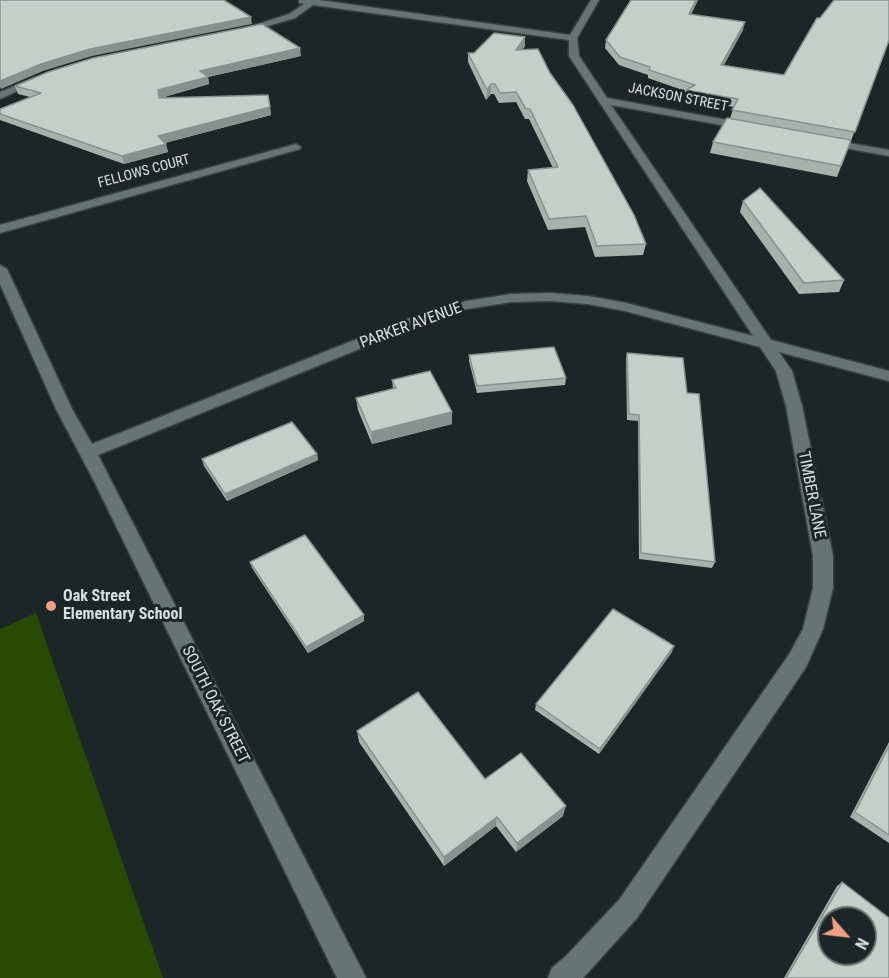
<!DOCTYPE html>
<style>
body{margin:0}
#map{position:relative;width:889px;height:978px;overflow:hidden;background:#1b2726;font-family:"Roboto Condensed",sans-serif}
canvas{display:block}
.north{position:absolute;left:817px;top:906px;width:60px;height:60px;box-sizing:border-box;background:#1b2726;border:2px solid #677170;border-radius:50%;rotate:118deg;font-size:16px;font-weight:700;line-height:24px;text-align:center;color:#d8e0df}
.north::after{content:'';display:block;margin:auto;width:21px;height:27px;background:#f2a081;clip-path:polygon(50% 0,100% 100%,50% 72%,0 100%)}
</style>
<div id="map">
<canvas width="889" height="978"></canvas>
<div class="north">N</div>
</div>
<script>
const context = document.querySelector('canvas').getContext('2d');
context.lineJoin = 'round';
function fillPath(path, color) {
  context.fillStyle = color;
  context.fill(path, 'evenodd');
}
function toPath(rows) {
  const path = new Path2D();
  for (const r of rows) {
    path.moveTo(r[0], r[1]);
    for (let i = 2; i < r.length; i += 2) path.lineTo(r[i], r[i + 1]);
  }
  return path;
}
function strokePath(path, color, width, dash) {
  context.strokeStyle = color;
  context.lineWidth = width;
  context.lineCap = dash ? 'butt' : 'round';
  context.setLineDash(dash || []);
  context.stroke(path);
}
function write(font, color, halo, rows, align = 'center') {
  context.font = font + ' "Roboto Condensed",sans-serif';
  context.lineWidth = 6;
  context.setLineDash([]);
  context.textBaseline = 'middle';
  context.strokeStyle = halo;
  context.fillStyle = color;
  for (const [text, x, y, turn = 0] of rows) {
    context.save();
    context.translate(x, y);
    context.rotate((+turn || 0) * Math.PI / 180);
    context.textAlign = isNaN(turn) ? turn : align;
    if (halo) context.strokeText(text, 0, 0);
    context.fillText(text, 0, 0);
    context.restore();
  }
}
fillPath(toPath([
 [36,613,163,978,0,978,0,629]
]), '#2a4a01');
const minor = toPath([
 [299,0,319,0,570,35,591,0,599,0,577,38,579,56,607,98,749,124,754,127,749,130,611,105,771,340,889,371,889,381,779,352,792,371,802,406,833,556,833,588,823,629,806,667,637,918,583,978,548,978,552,968,566,956,619,900,790,653,803,629,813,588,813,556,786,406,776,371,760,347,625,311,588,304,550,301,511,302,467,309,443,315,98,455,366,978,337,978,94,481,56,409,0,284,0,265,7,269,72,409,92,444,433,309,467,301,511,294,550,293,588,296,626,303,753,336,569,56,569,40,313,5,295,18,241,34,237,31,289,14,304,4,299,3,299,0],
 [34,78,42,80,0,99,0,92,34,78],
 [826,139,889,150,889,156,822,144,821,142,826,139],
 [296,144,301,147,300,149,0,233,0,225,296,144]
]);
strokePath(minor, '#384241', 3);
fillPath(minor, '#677474');
fillPath(toPath([
 [698,0,691,15,743,30,724,65,784,75,887,47,837,177,710,153,713,142,730,118,734,107,684,98,685,91,648,78,648,75,619,65,605,48,606,40],
 [525,37,525,46,522,50,550,73,646,244,643,255,595,257,585,227,548,230,527,181,528,170,553,168,529,119,525,119,516,102,499,103,494,94,491,94,486,100,468,62,468,53,474,53],
 [301,56,208,77,209,84,161,98,268,95,271,115,165,143,168,152,124,164,0,120,0,109,30,97,18,94,15,86],
 [743,201,844,280,839,292,799,294,740,212],
 [627,353,687,393,715,562,712,568,639,559,638,421,627,420,626,359],
 [469,355,566,378,565,385,477,393,469,361],
 [392,380,452,412,452,424,372,444,358,410,356,398,393,389],
 [317,454,318,460,227,501,204,466,202,459],
 [250,562,364,615,364,621,308,653,252,568],
 [672,652,599,754,535,710,536,704],
 [357,731,485,779,563,816,516,852,496,826,444,866,359,742],
 [889,742,889,843,850,817],
 [842,882,889,978,784,978,837,886]
]), '#a8b2ad');
fillPath(toPath([
 [696,0,698,0,687,22,689,14],
 [251,17,252,24,92,56,43,71,1,89,0,87,0,81,41,64,90,49],
 [745,22,743,30,719,73,721,65],
 [525,37,525,46,515,60,516,50],
 [300,48,301,56,208,77,209,84,160,98,161,106,158,90,200,71],
 [491,84,491,94,486,100,487,90],
 [270,107,271,115,160,144,158,136],
 [166,144,168,152,124,164,122,156],
 [452,412,452,424,372,444,371,432],
 [317,454,318,460,227,501,225,494],
 [364,615,364,621,308,653,306,647],
 [674,646,672,652,599,754,600,749],
 [566,806,563,816,516,852,517,843],
 [497,817,496,826,444,866,444,857]
]), '#88918d');
const building = toPath([
 [0,0,224,0,251,17,90,49,41,64,0,81,0,0],
 [631,0,696,0,689,14,745,22,721,65,784,75,817,18,820,18,834,0,889,0,889,40,855,132,732,110,738,99,686,90,695,85,649,70,650,67,620,57,606,40,631,0],
 [262,24,300,48,200,71,208,77,158,90,159,98,268,95,270,107,158,136,166,144,122,156,0,114,0,109,41,93,15,86,48,72,93,58,262,24],
 [494,33,525,37,516,50,538,49,550,73,573,105,634,215,646,244,597,246,586,216,549,219,528,170,558,167,530,109,526,109,516,92,500,93,495,84,491,84,487,90,468,53,474,53,494,33],
 [727,118,851,140,841,166,713,142,727,118],
 [760,188,844,280,804,283,743,201,760,188],
 [554,347,566,378,477,386,469,355,554,347],
 [627,353,683,358,687,393,699,394,715,562,641,553,639,415,629,414,627,353],
 [430,371,452,412,371,432,356,398,396,388,392,380,430,371],
 [292,422,317,454,225,494,202,459,292,422],
 [305,535,364,615,306,647,250,562,305,535],
 [613,609,674,646,600,749,536,704,613,609],
 [418,692,485,779,521,753,566,806,517,843,497,817,444,857,357,731,418,692],
 [889,746,889,835,855,812,889,746],
 [842,882,889,918,889,978,786,978,842,882],
 [829,918,865,918,865,954,829,954,829,918]
]);
fillPath(building, '#c3cfc9');
strokePath(building, '#88918d', 1.5);
for (const [x, y, r, color] of [
 [51,606,6,"#f2a081"]
]) {
  const dot = new Path2D();
  dot.arc(x, y, r, 0, 2 * Math.PI);
  context.fillStyle = color;
  context.fill(dot);
  strokePath(dot, '#1b2726', 2);
}
write('14px', '#d8e0df', '#1b2726', [
 ["JACKSON STREET",678,98,11],
 ["FELLOWS COURT",144,172,-15]
]);
write('16px', '#d8e0df', '#1b2726', [
 ["PARKER AVENUE",411,326,-20],
 ["TIMBER LANE",811,495,79],
 ["SOUTH OAK STREET",215,705,63]
]);
write('bold 16px', '#d8e0df', '#1b2726', [
 ["Oak Street",63,597],
 ["Elementary School",63,615]
], 'left');
</script>
